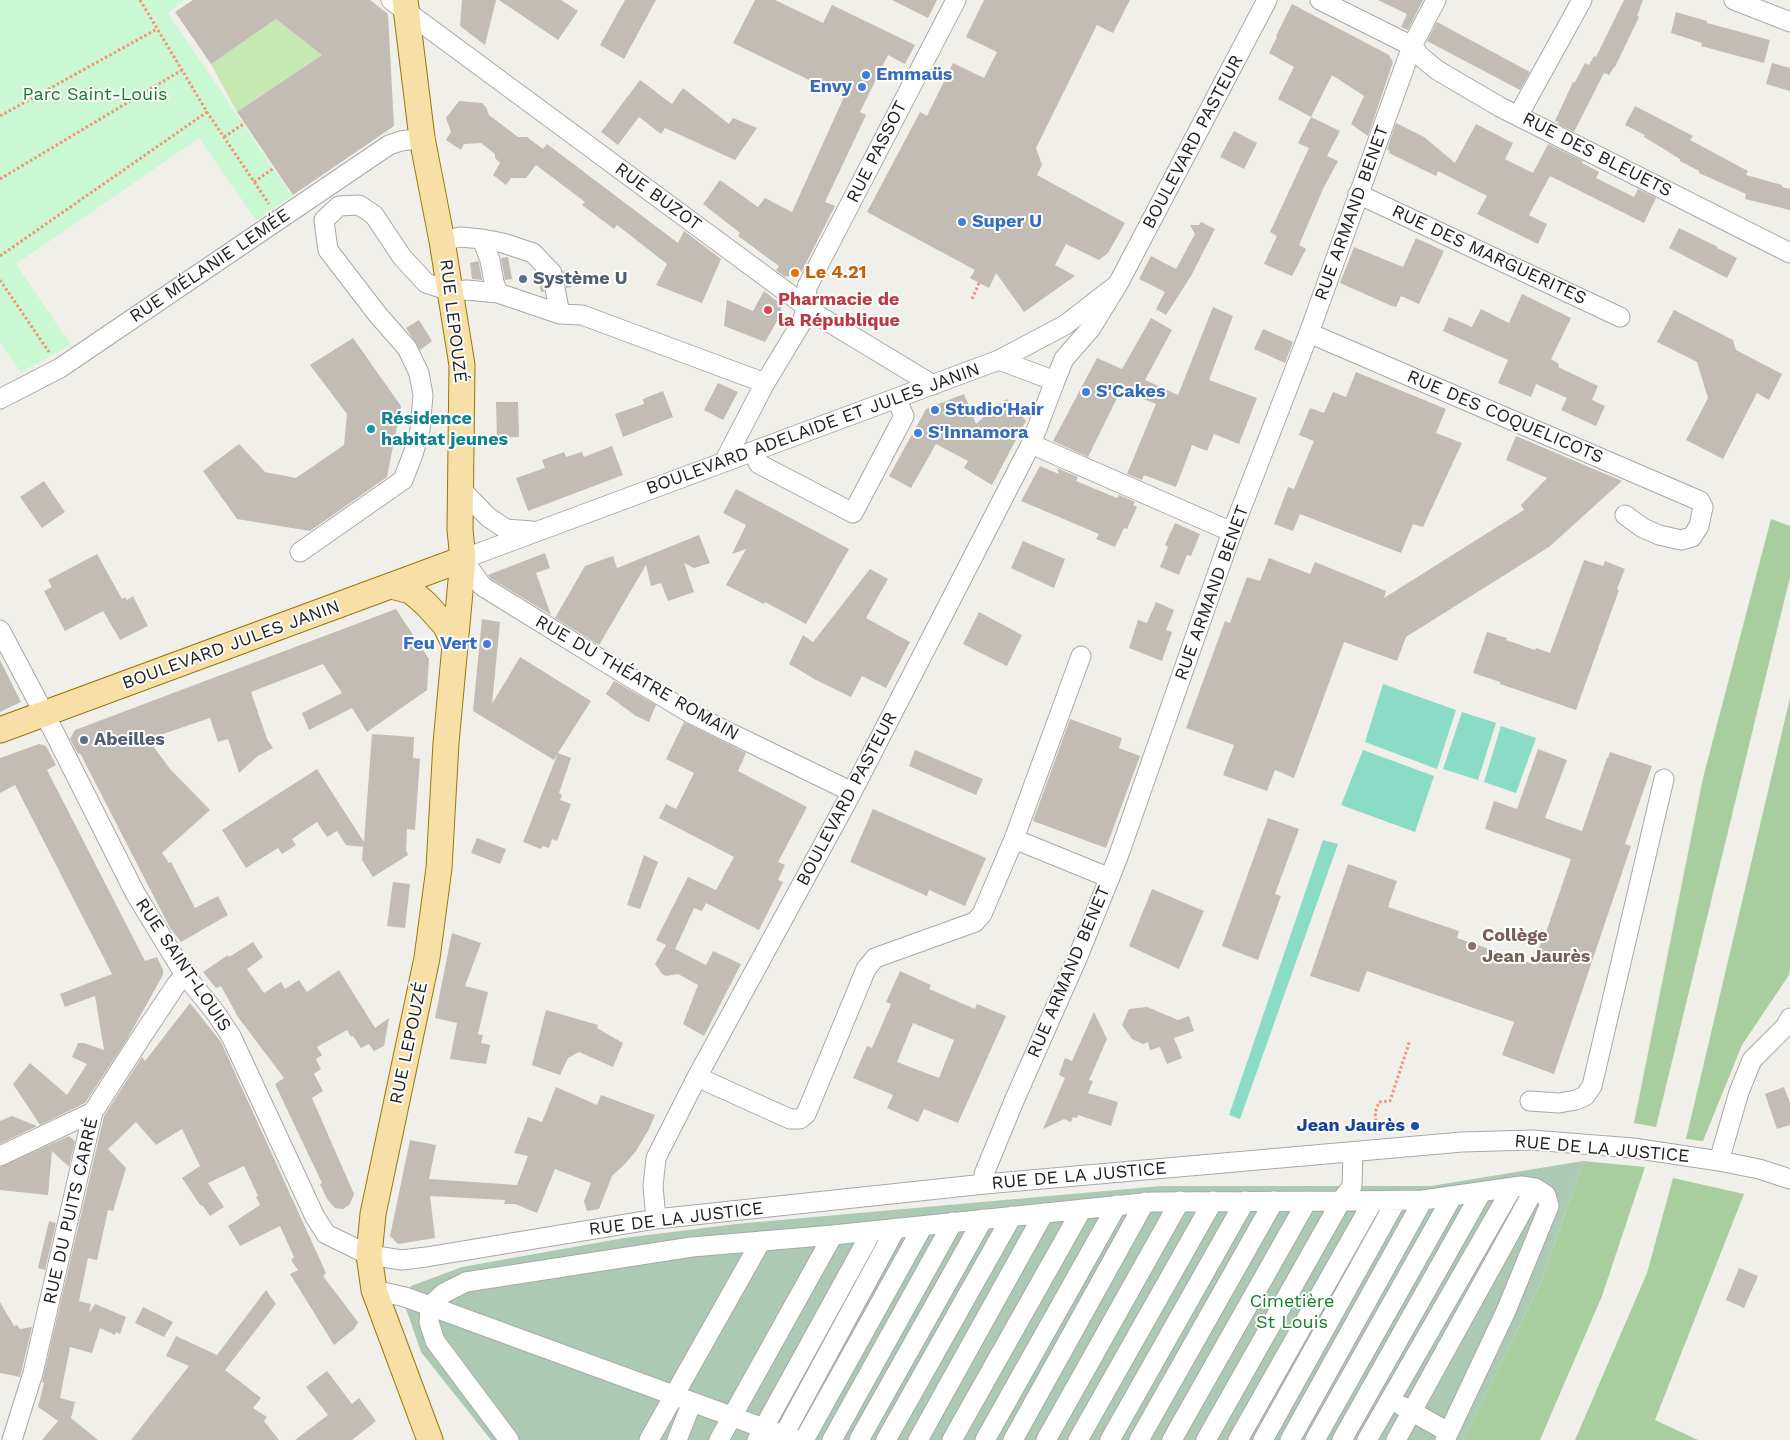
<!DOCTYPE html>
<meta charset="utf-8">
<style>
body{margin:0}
canvas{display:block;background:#f1efe9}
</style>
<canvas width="1790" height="1440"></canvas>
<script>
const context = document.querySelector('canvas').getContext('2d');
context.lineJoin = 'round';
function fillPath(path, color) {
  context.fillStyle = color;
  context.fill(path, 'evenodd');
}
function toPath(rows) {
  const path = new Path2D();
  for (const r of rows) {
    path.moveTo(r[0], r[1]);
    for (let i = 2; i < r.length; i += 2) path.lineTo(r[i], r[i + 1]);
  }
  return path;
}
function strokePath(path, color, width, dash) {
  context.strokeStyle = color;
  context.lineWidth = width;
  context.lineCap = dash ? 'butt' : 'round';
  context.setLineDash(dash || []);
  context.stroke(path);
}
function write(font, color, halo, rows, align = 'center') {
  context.font = font + ' "Work Sans",sans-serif';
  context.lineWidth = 4;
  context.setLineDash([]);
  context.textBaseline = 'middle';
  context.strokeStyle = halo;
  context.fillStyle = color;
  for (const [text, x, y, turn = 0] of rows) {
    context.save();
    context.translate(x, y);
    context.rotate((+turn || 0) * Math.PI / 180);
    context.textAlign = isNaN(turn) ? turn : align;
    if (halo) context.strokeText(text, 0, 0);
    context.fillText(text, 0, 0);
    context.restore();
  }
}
fillPath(toPath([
 [276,19,322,55,237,112,211,64]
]), '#c6e8b2');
fillPath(toPath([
 [1771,519,1790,526,1790,577,1656,1127,1634,1123,1703,778],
 [1790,698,1790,967,1789,975,1742,1045,1703,1141,1686,1139],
 [1583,1161,1645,1167,1602,1296,1540,1440,1463,1440,1542,1280],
 [1673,1178,1744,1194,1655,1420,1698,1440,1575,1440,1647,1273]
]), '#a8ce9f');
fillPath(toPath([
 [1583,1161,1542,1280,1463,1440,491,1440,421,1352,404,1303,411,1286,462,1267,624,1238,736,1224,1161,1186,1431,1186]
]), '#abc9b3');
fillPath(toPath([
 [0,0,184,0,168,13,292,196,256,220,199,138,16,264,71,345,21,372,0,343]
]), '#c9f8d2');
fillPath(toPath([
 [1383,684,1456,710,1437,769,1365,742],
 [1462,712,1496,723,1478,780,1443,769],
 [1501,726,1536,738,1516,793,1484,782],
 [1363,750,1434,776,1415,832,1341,805],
 [1323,840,1338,844,1240,1119,1229,1115]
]), '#8bdcc6');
fillPath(toPath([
 [193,0,370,0,388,14,394,126,293,195,237,112,322,55,276,19,211,64,175,12],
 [462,0,496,0,485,45,460,26],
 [499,0,561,0,578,11,558,40],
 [625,0,656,0,624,59,600,45],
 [755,0,775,0,823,23,832,5,915,45,905,64,888,55,860,112,866,115,825,202,835,206,801,273,785,277,776,270,779,266,738,236,740,233,703,204,720,180,758,207,765,198,792,212,844,97,733,43],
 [892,0,937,0,928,18],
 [984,0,1130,0,1113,33,1097,25,1036,148,1042,165,1037,175,1125,223,1108,253,1099,260,1066,244,1055,265,1075,276,1024,312,996,273,989,288,970,278,975,270,867,212,920,112,927,116,953,63,984,78,997,52,966,37],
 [1378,0,1423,0,1408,30,1401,27,1407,14],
 [1624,0,1643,0,1637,16,1639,17,1615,67,1614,67,1609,75,1604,73,1574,132,1558,124,1559,122,1555,121,1573,82,1575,82,1585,63,1589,65,1594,56,1596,57],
 [1292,4,1389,55,1393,62,1368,136,1351,124,1364,96,1332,75,1311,117,1278,99,1294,67,1269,53,1277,37,1276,36],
 [1676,12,1707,21,1707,23,1770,40,1764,63,1701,46,1702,43,1671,33],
 [1437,22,1530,72,1520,90,1427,41],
 [1772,63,1790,68,1790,91,1766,84],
 [640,80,672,104,683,88,729,124,733,118,757,128,735,160,665,128,661,134,639,117,618,145,601,132],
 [459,101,482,103,486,107,489,115,518,137,527,137,543,149,547,144,678,243,684,231,721,259,702,303,656,285,667,264,617,225,614,229,582,205,585,202,536,165,526,178,511,178,506,185,493,175,500,163,495,158,495,154,481,143,464,144,461,150,446,140,451,132,446,118],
 [1635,106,1693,136,1690,140,1748,171,1746,175,1782,185,1782,187,1790,189,1790,210,1745,199,1746,194,1699,173,1699,171,1680,161,1680,159,1644,137,1645,135,1625,125],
 [1311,117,1340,131,1327,156,1338,161,1323,189,1299,245,1306,249,1292,276,1264,264,1277,236,1270,232,1309,148,1298,143],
 [1396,123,1424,137,1455,163,1476,124,1513,143,1505,159,1533,173,1548,144,1583,161,1582,163,1599,172,1596,178,1634,197,1638,189,1656,198,1644,223,1550,176,1529,215,1547,224,1538,244,1477,214,1487,196,1438,171,1436,176,1389,153,1390,151,1387,149],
 [1234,131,1257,143,1244,169,1220,157],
 [1201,222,1215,229,1191,276,1166,315,1156,309,1165,292,1139,279,1151,256,1176,269,1195,234,1190,225,1199,225],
 [1679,228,1718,247,1717,248,1737,258,1727,278,1669,248],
 [1416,238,1444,251,1419,304,1401,296,1396,307,1392,306,1340,283,1354,247,1403,267],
 [508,257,512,279,505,280,501,258],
 [478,261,479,263,482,280,472,279,470,263],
 [567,270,571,287,566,288,563,271],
 [538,275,542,278,544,292,541,292],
 [764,291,779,303,782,312,765,342,724,326,727,300,753,311],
 [1522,294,1571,318,1551,359,1559,364,1558,367,1598,386,1592,400,1605,406,1596,426,1561,410,1567,398,1536,384,1531,397,1498,383,1508,360,1443,331,1449,317,1472,327,1481,309,1509,323],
 [1213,307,1233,316,1209,380,1257,398,1239,444,1214,434,1207,451,1192,445,1176,487,1144,475,1142,480,1127,474,1156,404,1121,390,1088,457,1053,441,1097,358,1122,369,1151,318,1172,330,1145,380,1178,395],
 [1674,310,1733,340,1736,350,1782,374,1769,400,1757,393,1723,459,1686,440,1708,398,1697,362,1657,342],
 [419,320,432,341,420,350,406,328],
 [1263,329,1293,342,1285,363,1254,349],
 [353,338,401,406,387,477,310,531,237,519,203,471,239,444,265,472,296,478,344,445,347,414,310,365],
 [1356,372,1446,409,1436,433,1462,443,1423,527,1413,524,1401,553,1300,514,1293,531,1274,524,1288,487,1294,489,1314,441,1299,435,1310,408,1324,413,1333,392,1346,397],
 [718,383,738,392,723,420,704,410],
 [663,391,673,417,623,437,615,414,644,404,643,399],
 [964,394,976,424,999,403,1000,404,1007,399,1026,421,992,485,964,468,968,461,936,444,911,488,889,476,926,409],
 [496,402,518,402,519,437,497,438],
 [1516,436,1622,481,1549,547,1406,637,1397,661,1344,642,1294,778,1275,770,1267,791,1223,775,1234,745,1186,728,1225,621,1230,623,1247,577,1260,581,1269,558,1310,574,1315,562,1386,591,1384,598,1524,510,1521,505,1547,478,1506,460],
 [612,446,623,475,528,511,516,478,545,468,542,460,564,452,566,457,582,452,584,457],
 [1040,466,1059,474,1057,468,1078,477,1076,481,1117,498,1119,495,1135,502,1133,505,1137,507,1127,529,1124,528,1115,547,1096,539,1099,534,1021,501],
 [44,481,65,512,42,528,20,497],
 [736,489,849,549,806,624,765,602,764,604,726,585,746,549,732,554,746,525,723,513],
 [1175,523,1200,534,1191,556,1187,555,1179,575,1160,567,1168,547,1165,545],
 [699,535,710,563,694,568,684,563,694,592,668,601,661,583,651,586,646,565,599,645,555,618,585,566,613,556,617,568],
 [1023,541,1065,559,1054,588,1011,568],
 [545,553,550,568,536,573,551,615,490,578,488,575],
 [97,554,122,599,125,597,127,600,133,596,148,626,120,640,103,611,65,631,44,591,52,587,48,580],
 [1584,560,1603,566,1605,561,1625,569,1617,589,1619,590,1576,710,1500,684,1500,682,1473,673,1487,632,1507,638,1506,640,1535,650,1536,648,1550,653],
 [870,569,888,579,866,618,910,642,886,688,862,676,851,697,816,680,789,664,803,635,813,642],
 [1156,602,1174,610,1166,630,1172,632,1162,661,1129,648,1138,620,1147,623],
 [396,609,429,659,427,690,367,732,352,708,309,730,302,713,342,693,323,664,251,692,267,739,273,748,258,756,239,773,228,739,218,742,210,718,148,739,170,769,210,810,162,853,169,863,171,862,195,908,218,896,228,915,181,942,170,928,80,753,78,754,70,739,75,730],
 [979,612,1022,635,1007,666,963,644],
 [482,619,500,622,492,704,520,657,591,701,558,753,571,758,559,793,562,795,560,800,571,804,557,841,552,839,549,848,543,846,541,849,523,842,558,753,554,760,473,711],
 [0,660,21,702,0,712],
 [614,681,656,705,649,722,636,716,606,694],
 [1070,719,1122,738,1119,748,1140,756,1106,848,1033,821],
 [684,722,746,753,738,771,807,807,778,862,785,865,778,880,783,882,759,930,706,903,702,911,694,908,675,949,706,965,713,951,741,964,704,1036,683,1024,698,985,678,974,666,976,662,974,655,964,666,945,656,940,688,877,716,890,734,857,659,818,666,804,676,809,694,773,666,759],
 [372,734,414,737,413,758,420,759,415,830,407,829,406,850,408,855,373,877,362,860,363,847,346,845,337,831,327,837,317,822,292,839,296,845,282,854,278,848,246,868,222,830,317,769,364,842],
 [39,744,46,746,56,765,47,770,145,961,157,957,163,970,163,975,126,1041,85,1103,40,1125,13,1084,30,1063,67,1095,87,1064,72,1057,78,1043,84,1043,104,1050,95,996,65,1007,60,994,112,974,15,785,0,793,0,758],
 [1538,749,1567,760,1545,818,1582,831,1607,758,1608,758,1610,752,1652,766,1625,844,1631,846,1554,1074,1502,1055,1514,1022,1367,971,1359,992,1310,976,1348,864,1397,881,1388,907,1459,931,1457,938,1533,964,1542,940,1543,941,1571,859,1485,829,1494,801,1517,809],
 [915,750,983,779,976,795,909,766],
 [873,809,986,858,965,906,929,890,927,896,850,862],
 [1268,818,1299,829,1275,894,1281,896,1258,960,1222,946],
 [477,838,506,849,500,864,471,853],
 [644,855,658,862,640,909,627,905],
 [393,882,410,884,405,928,387,926],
 [1152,889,1204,911,1179,969,1129,946],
 [452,933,481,943,465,986,488,992,478,1034,483,1035,481,1043,490,1045,486,1064,450,1059,457,1023,435,1018],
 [253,942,263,957,247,969,264,993,281,982,285,989,299,980,307,992,339,970,375,1028,389,1018,384,1046,374,1051,369,1044,361,1048,353,1036,351,1037,347,1030,317,1047,322,1055,316,1059,321,1069,314,1074,323,1091,312,1098,354,1194,350,1204,343,1209,335,1208,327,1199,320,1184,322,1183,275,1084,284,1078,238,1017,221,986,216,988,203,972,228,955,229,957],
 [900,971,931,985,929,989,975,1009,977,1004,1006,1016,958,1123,924,1109,918,1122,887,1108,893,1095,853,1078,867,1046,872,1048,891,1004,886,1002],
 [913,1023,954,1040,939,1078,897,1062],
 [190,1003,221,1042,326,1273,323,1276,358,1322,354,1329,334,1345,290,1274,298,1270,291,1260,294,1257,280,1226,240,1246,228,1226,260,1205,256,1197,258,1196,244,1166,208,1183,224,1207,210,1216,203,1206,200,1205,182,1178,200,1166,182,1129,156,1145,136,1122,108,1149,126,1168,113,1211,108,1210,97,1260,88,1258,79,1301,91,1304,89,1313,95,1304,126,1317,120,1334,116,1332,115,1335,100,1328,92,1353,70,1347,60,1398,75,1402,71,1418,98,1440,42,1440,58,1421,38,1407,44,1383,42,1382,104,1116,142,1057,145,1061],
 [1147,1007,1178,1020,1189,1016,1194,1031,1174,1038,1182,1058,1167,1064,1160,1047,1150,1050,1148,1042,1143,1044,1132,1039,1122,1025,1129,1009],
 [546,1010,598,1025,597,1028,623,1043,613,1067,579,1052,568,1058,560,1075,532,1065],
 [1094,1012,1107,1039,1089,1080,1093,1081,1088,1093,1118,1102,1111,1126,1078,1115,1077,1118,1073,1117,1071,1122,1064,1119,1043,1129,1065,1078,1059,1075,1065,1058,1072,1061],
 [556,1087,597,1105,601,1095,655,1115,649,1129,636,1151,624,1165,612,1176,599,1209,587,1211,584,1201,591,1183,555,1169,537,1213,515,1204,504,1204,505,1200,430,1196,435,1238,398,1244,390,1236,410,1140,436,1145,429,1179,517,1185,528,1156,514,1153,528,1117,542,1122],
 [1784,1087,1790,1103,1790,1125,1777,1129,1765,1094],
 [12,1116,37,1126,0,1144,0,1121],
 [69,1136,75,1141,69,1167,52,1151,48,1195,0,1190,0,1167],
 [49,1221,56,1223,45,1270,38,1268],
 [1739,1268,1758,1276,1744,1308,1726,1300],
 [266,1290,276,1304,225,1370,261,1398,253,1408,267,1417,264,1421,279,1440,131,1440,189,1366,166,1356,176,1336,217,1355],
 [0,1302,14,1326,17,1325,20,1329,32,1327,20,1377,0,1373],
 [143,1307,173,1322,164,1337,135,1323],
 [327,1371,352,1404,359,1398,376,1421,352,1440,295,1440,328,1415,306,1387]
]), '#c2bcb5');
const minor = toPath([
 [391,0,819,316,933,385],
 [1320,0,1412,46,1420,56,1437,70,1500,107,1790,253],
 [1734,0,1790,22],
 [1518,116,1582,0],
 [1358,194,1620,317],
 [482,239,503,243,533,253,552,273,560,314],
 [442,241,460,237,482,239,490,260,494,282,498,293],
 [1309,333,1700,501,1703,507,1699,526,1692,537,1681,540,1659,535,1643,528,1625,515],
 [999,360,1055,381,1064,359,1091,328,1118,284,1267,0],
 [0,399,60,368,389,145,401,141,422,138],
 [1031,444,1232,532],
 [753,452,759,464,853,513,904,416,896,398],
 [724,462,765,383,803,320,806,307,807,287,956,0],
 [461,489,488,517,506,529,532,531],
 [300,552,403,480,413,454,420,430,423,395,419,373,407,348,378,315,328,250,324,220,339,206,359,205,374,215,402,257,426,283,450,291,467,290,498,293,560,314,582,315,765,383],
 [0,630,55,734,135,893,185,975,215,1012,231,1036,315,1217,326,1234,369,1255,402,1260,426,1257,656,1219,985,1184,1462,1142,1532,1140,1633,1148,1719,1161,1759,1169,1790,1179],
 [852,792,722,729,692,714,623,673,482,586,463,559,999,360,1065,325,1118,284],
 [1014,839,1081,656],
 [697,1077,790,1119,800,1119,806,1114,866,969,875,958,975,922,982,914,1014,839,1110,878],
 [1530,1101,1559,1103,1576,1100,1585,1096,1592,1086,1664,779],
 [0,1156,93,1112],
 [1719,1161,1739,1092,1752,1060,1785,1027,1790,1018],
 [985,1184,984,1174,1014,1101,1079,954,1118,857,1232,532,1309,333,1412,46,1436,0],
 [656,1219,653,1186,656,1158,697,1077,852,792,1031,444,1055,381],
 [374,1290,405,1297,430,1306,796,1440],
 [1402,1406,1448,1432],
 [12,1440,33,1373,93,1112,142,1036,176,985,185,975],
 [509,1440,435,1341,429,1322,430,1306,444,1293,466,1282,692,1247,833,1235,1152,1202,1341,1201,1352,1186,1353,1152],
 [649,1440,761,1241],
 [677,1440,692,1402],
 [719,1440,833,1235],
 [757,1440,872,1231],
 [781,1440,896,1228],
 [804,1440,923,1226],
 [832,1440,953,1222],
 [859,1440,983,1219],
 [886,1440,1012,1216],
 [918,1440,1044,1213],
 [952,1440,1082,1209],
 [985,1440,1117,1205],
 [1013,1440,1145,1202],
 [1046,1440,1180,1201],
 [1078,1440,1213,1201],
 [1110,1440,1245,1201],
 [1139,1440,1274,1201],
 [1172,1440,1307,1201],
 [1206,1440,1341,1201,1423,1200,1521,1186,1535,1188,1546,1195,1549,1206,1506,1311,1445,1440],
 [1238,1440,1373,1201],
 [1263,1440,1396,1201],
 [1290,1440,1423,1200],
 [1315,1440,1452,1197],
 [1342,1440,1481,1193],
 [1367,1440,1512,1188],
 [1396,1440,1535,1188]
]);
const major = toPath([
 [405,0,422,138,442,241,462,365,460,530,463,559,446,743,439,868,427,958,373,1214,369,1255,374,1290,430,1440],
 [391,586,411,591,426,604,445,625,455,645],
 [0,730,463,559]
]);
strokePath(minor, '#a8a8a8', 21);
strokePath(major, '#987907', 27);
strokePath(toPath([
 [140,0,207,112,269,204],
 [0,116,157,29],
 [224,137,245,123],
 [0,179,182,70],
 [254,182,274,168],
 [0,256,207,112],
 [0,280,49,352],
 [972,299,979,283],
 [1377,1131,1375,1113,1379,1102,1390,1101,1410,1040]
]), '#f49377', 3, [2.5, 2.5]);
strokePath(minor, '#fff', 19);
strokePath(major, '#f8dfa7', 25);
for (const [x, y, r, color] of [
 [866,75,5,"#3f7fe0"],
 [862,87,5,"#3f7fe0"],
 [962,222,5,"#3f7fe0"],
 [795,273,5,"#e8710a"],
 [523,279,5,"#5c6f8a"],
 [768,310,5,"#e0444e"],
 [1086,392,5,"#3f7fe0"],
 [935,410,5,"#3f7fe0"],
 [371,429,5,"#0f9aa8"],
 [918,433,5,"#3f7fe0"],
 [487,644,5,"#3f7fe0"],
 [84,740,5,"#5c6f8a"],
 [1472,946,5,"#8d6e63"],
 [1415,1126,5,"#1a4fb4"]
]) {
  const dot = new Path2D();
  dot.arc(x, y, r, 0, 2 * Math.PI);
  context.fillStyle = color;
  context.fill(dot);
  strokePath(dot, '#fff', 2);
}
write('bold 18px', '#366cbe', '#fff', [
 ["Emmaüs",876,75],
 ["Envy",852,87,"right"],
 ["Super U",972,222],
 ["S'Cakes",1096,392],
 ["Studio'Hair",945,410],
 ["S'Innamora",928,433],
 ["Feu Vert",477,644,"right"]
], 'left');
write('18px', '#117e27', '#fff', [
 ["Parc Saint-Louis",95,95],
 ["Cimetière",1292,1302],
 ["St Louis",1292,1323]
]);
write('18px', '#212121', '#fff', [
 ["BOULEVARD PASTEUR",1193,142,-62],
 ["RUE PASSOT",877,152,-63],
 ["RUE DES BLEUETS",1597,155,27],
 ["RUE BUZOT",658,197,36],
 ["RUE ARMAND BENET",1352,213,-70],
 ["RUE DES MARGUERITES",1489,255,25],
 ["RUE MÉLANIE LEMÉE",210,266,-34],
 ["RUE LEPOUZÉ",453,321,83],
 ["RUE DES COQUELICOTS",1505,417,23],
 ["BOULEVARD ADELAIDE ET JULES JANIN",813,429,-20],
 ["RUE ARMAND BENET",1212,593,-70],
 ["BOULEVARD JULES JANIN",231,645,-20],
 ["RUE DU THÉATRE ROMAIN",637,678,30],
 ["BOULEVARD PASTEUR",847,799,-62],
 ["RUE SAINT-LOUIS",183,965,56],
 ["RUE ARMAND BENET",1069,972,-67],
 ["RUE LEPOUZÉ",409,1043,-78],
 ["RUE DE LA JUSTICE",1602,1149,5],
 ["RUE DE LA JUSTICE",1079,1176,-5],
 ["RUE DU PUITS CARRÉ",71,1211,-77],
 ["RUE DE LA JUSTICE",676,1219,-7]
]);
write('bold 18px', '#c56008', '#fff', [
 ["Le 4.21",805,273]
], 'left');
write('bold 18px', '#4e5e75', '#fff', [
 ["Système U",533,279],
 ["Abeilles",94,740]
], 'left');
write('bold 18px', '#be3a42', '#fff', [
 ["Pharmacie de",778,300],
 ["la République",778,321]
], 'left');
write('bold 18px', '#0d838f', '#fff', [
 ["Résidence",381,419],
 ["habitat jeunes",381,440]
], 'left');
write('bold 18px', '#785e54', '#fff', [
 ["Collège",1482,936],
 ["Jean Jaurès",1482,957]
], 'left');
write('bold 18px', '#164399', '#fff', [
 ["Jean Jaurès",1405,1126]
], 'right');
</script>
